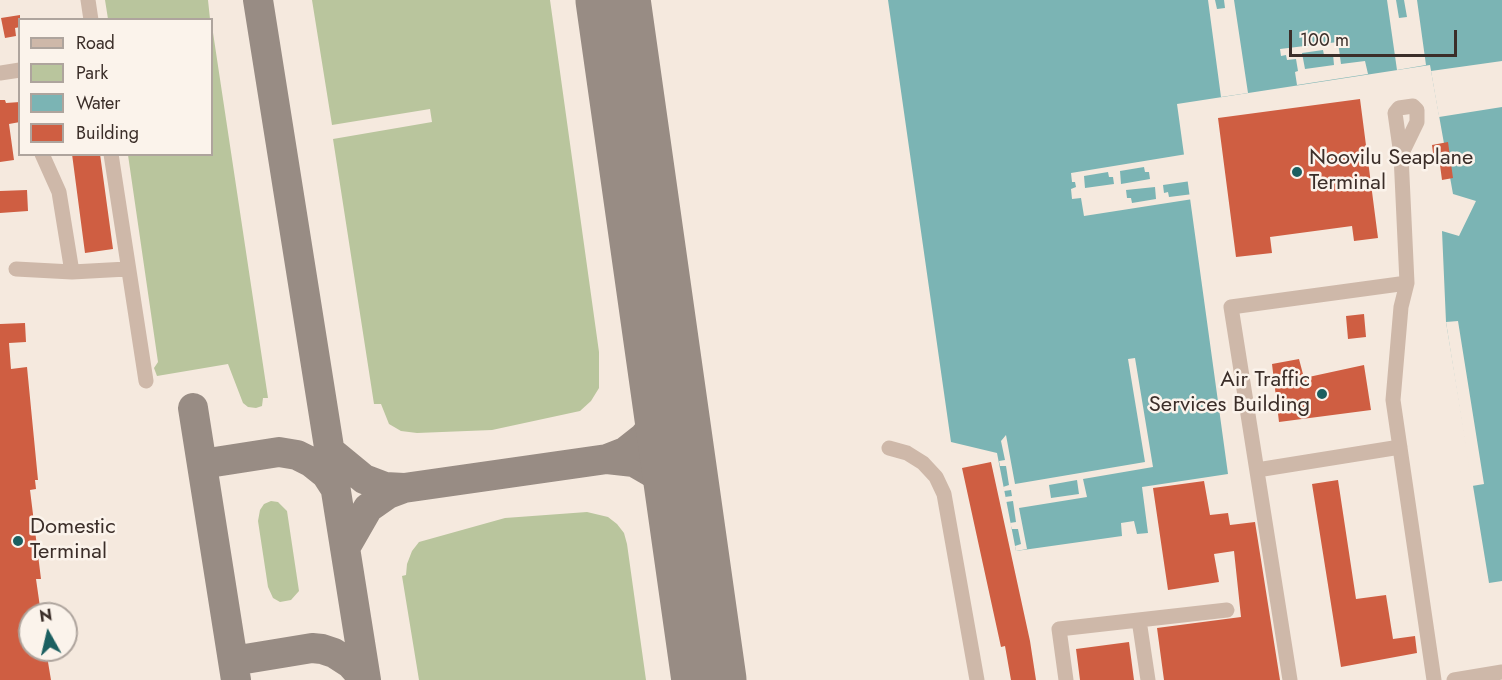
<!DOCTYPE html>
<style>
body{margin:0}
#map{position:relative;width:1502px;height:680px;overflow:hidden;background:#f5e9de;font-family:Jost,sans-serif}
canvas{display:block}
.legend{position:absolute;left:18px;top:18px;width:195px;height:138px;box-sizing:border-box;background:#fbf3eb;border:2px solid #aea49d;margin:0;padding:8px 10px;list-style:none;font-size:18px;color:#3b2e29}
.legend li{display:flex;align-items:center;gap:12px;height:30px}
.legend b{width:30px;border:2px solid #aea49d}
.north{position:absolute;left:18px;top:602px;width:60px;height:60px;box-sizing:border-box;background:#fbf3eb;border:2px solid #aea49d;border-radius:50%;rotate:352deg;font-size:16px;font-weight:700;line-height:24px;text-align:center;color:#3b2e29}
.north::after{content:'';display:block;margin:auto;width:21px;height:27px;background:#1b5f60;clip-path:polygon(50% 0,100% 100%,50% 72%,0 100%)}
.scale{position:absolute;left:1289px;top:30px;width:168px;height:27px;box-sizing:border-box;border:3px solid #3b2e29;border-top:0;padding-left:8px;font-size:18px;line-height:21px;white-space:nowrap;color:#3b2e29;-webkit-text-stroke:4px #fbf3eb;paint-order:stroke}
</style>
<div id="map">
<canvas width="1502" height="680"></canvas>
<ul class="legend">
<li><b style="height:8px;background:#ceb8a9"></b>Road</li>
<li><b style="height:16px;background:#b9c59d"></b>Park</li>
<li><b style="height:16px;background:#7bb4b4"></b>Water</li>
<li><b style="height:16px;background:#cf5e42"></b>Building</li>
</ul>
<div class="north">N</div>
<div class="scale">100 m</div>
</div>
<script>
const context = document.querySelector('canvas').getContext('2d');
context.lineJoin = 'round';
function fillPath(path, color) {
  context.fillStyle = color;
  context.fill(path, 'evenodd');
}
function toPath(rows) {
  const path = new Path2D();
  for (const r of rows) {
    path.moveTo(r[0], r[1]);
    for (let i = 2; i < r.length; i += 2) path.lineTo(r[i], r[i + 1]);
  }
  return path;
}
function strokePath(path, color, width, dash) {
  context.strokeStyle = color;
  context.lineWidth = width;
  context.lineCap = dash ? 'butt' : 'round';
  context.setLineDash(dash || []);
  context.stroke(path);
}
function write(font, color, halo, rows, align = 'center') {
  context.font = font + ' Jost,sans-serif';
  context.lineWidth = 5;
  context.setLineDash([]);
  context.textBaseline = 'middle';
  context.strokeStyle = halo;
  context.fillStyle = color;
  for (const [text, x, y, turn = 0] of rows) {
    context.save();
    context.translate(x, y);
    context.rotate((+turn || 0) * Math.PI / 180);
    context.textAlign = isNaN(turn) ? turn : align;
    if (halo) context.strokeText(text, 0, 0);
    context.fillText(text, 0, 0);
    context.restore();
  }
}
fillPath(toPath([
 [105,0,208,0,210,19,108,19],
 [312,0,550,0,599,352,599,388,591,401,580,411,492,430,417,433,401,431,389,424,381,404,374,404,333,139,432,122,430,109,332,125],
 [212,26,268,398,263,398,262,406,256,408,248,407,243,403,228,364,157,376,154,368,158,362,128,155,212,154],
 [271,501,278,502,287,511,299,591,291,600,280,602,273,598,268,587,258,521,260,510,264,504],
 [587,512,608,517,617,524,624,533,627,544,646,680,419,680,402,576,406,575,407,564,412,551,419,542,505,518]
]), '#b9c59d');
fillPath(toPath([
 [888,0,1502,0,1502,581,1489,583,1446,322,1442,231,1459,236,1476,201,1453,194,1430,65,1177,104,1228,474,1142,487,1148,533,1137,534,1134,521,1121,523,1122,536,1016,551,997,453,951,442]
]), '#7bb4b4');
fillPath(toPath([
 [1208,0,1215,0,1217,9,1225,8,1224,0,1234,0,1248,93,1221,97],
 [1387,0,1396,0,1399,18,1407,17,1404,0,1417,0,1426,65,1397,70],
 [1338,42,1341,64,1365,61,1368,74,1297,85,1295,72,1298,71,1296,59,1287,60,1286,55,1281,56,1280,49],
 [1323,50,1324,55,1333,54,1334,65,1305,69,1302,53],
 [1502,61,1502,107,1439,117,1431,71],
 [1187,154,1191,181,1163,185,1164,193,1168,192,1169,197,1193,194,1193,199,1084,216,1081,198,1072,199,1071,189,1076,187,1075,182,1072,182,1071,173],
 [1144,167,1145,172,1149,172,1150,179,1121,184,1120,171],
 [1108,172,1109,177,1113,177,1114,184,1085,188,1084,176],
 [1155,187,1156,199,1132,203,1131,198,1127,198,1126,190],
 [1458,321,1484,484,1472,486,1446,322],
 [1135,358,1153,467,1083,479,1087,497,1019,508,1027,549,1016,551,1015,546,1021,544,1018,529,1012,529,1010,523,1016,522,1013,501,1006,502,1005,497,1012,496,1011,490,1004,491,1003,487,1009,485,1006,466,1000,466,999,461,1005,460,1001,441,1006,435,1015,484,1145,462,1128,359],
 [1077,480,1079,494,1051,498,1049,485]
]), '#f5e9de');
strokePath(toPath([
 [258,0,366,680],
 [193,408,236,680],
 [330,451,364,479,385,487,404,488],
 [607,459,634,462,660,477,677,497,686,521],
 [202,464,279,452,297,455,311,462,326,474,335,488],
 [345,548,368,508,388,494,404,488,607,459,625,452,644,437,655,423,663,404,666,378],
 [233,661,312,648,322,649,334,653,351,664,365,680]
]), '#988c84', 30);
strokePath(toPath([
 [613,0,709,680]
]), '#988c84', 75);
fillPath(toPath([
 [20,15,20,27,15,28,16,36,5,38,1,18],
 [1360,99,1378,238,1354,241,1352,226,1270,237,1272,253,1236,257,1218,118],
 [0,100,5,100,6,103,20,102,20,122,9,124,14,160,0,162],
 [1448,142,1453,178,1442,180,1440,165,1437,165,1437,160,1434,161,1432,145],
 [72,154,100,154,113,249,85,253],
 [27,190,28,211,0,213,0,191],
 [1364,314,1366,337,1348,339,1346,316],
 [25,323,26,342,9,343,11,369,27,367,38,480,35,480,36,489,30,490,41,579,36,579,41,614,30,614,30,650,46,650,51,680,0,680,0,324],
 [1299,359,1304,378,1364,365,1371,410,1279,422,1272,364],
 [991,462,1030,641,1036,680,1011,680,1005,646,1001,647,962,468],
 [1338,480,1356,599,1386,595,1393,639,1415,636,1417,653,1341,667,1312,484],
 [1204,481,1210,515,1228,513,1230,525,1255,522,1280,680,1164,680,1157,628,1241,617,1234,551,1214,554,1219,582,1168,590,1153,488],
 [1129,642,1134,680,1080,680,1076,649]
]), '#cf5e42');
strokePath(toPath([
 [88,0,91,20],
 [0,73,20,70],
 [42,154,59,192,72,272],
 [111,154,146,381],
 [1401,155,1417,122,1417,110,1413,106,1399,108,1395,113,1401,155,1407,283,1401,307,1393,400,1434,680],
 [16,269,72,272,127,269],
 [889,448,907,453,923,463,936,477,944,494,977,680],
 [1257,470,1400,447],
 [1139,620,1148,680],
 [1066,680,1059,629,1227,610],
 [1290,680,1231,307,1407,283],
 [1454,680,1502,672]
]), '#ceb8a9', 15);
for (const [x, y, r, color] of [
 [1297,172,6,"#1b5f60"],
 [1322,394,6,"#1b5f60"],
 [18,541,6,"#1b5f60"]
]) {
  const dot = new Path2D();
  dot.arc(x, y, r, 0, 2 * Math.PI);
  context.fillStyle = color;
  context.fill(dot);
  strokePath(dot, '#fbf3eb', 2);
}
write('22px', '#3b2e29', '#fbf3eb', [
 ["Noovilu Seaplane",1309,159],
 ["Terminal",1309,184],
 ["Air Traffic",1310,381,"right"],
 ["Services Building",1310,406,"right"],
 ["Domestic",30,528],
 ["Terminal",30,553]
], 'left');
</script>
